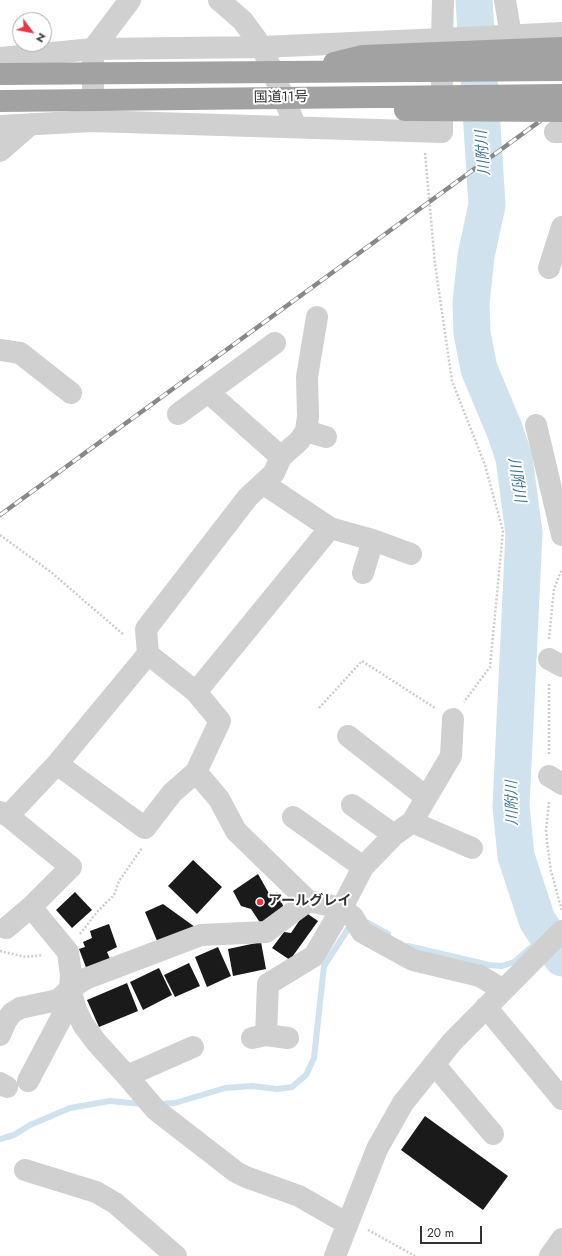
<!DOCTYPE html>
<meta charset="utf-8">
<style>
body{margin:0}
#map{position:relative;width:562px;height:1256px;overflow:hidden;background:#fff;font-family:Jost,sans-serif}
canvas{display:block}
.north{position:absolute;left:12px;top:12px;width:40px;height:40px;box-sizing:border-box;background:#fff;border:1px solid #adadad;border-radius:50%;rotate:122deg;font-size:11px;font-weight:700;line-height:16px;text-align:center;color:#333}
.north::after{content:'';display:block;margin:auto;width:14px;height:18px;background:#e63946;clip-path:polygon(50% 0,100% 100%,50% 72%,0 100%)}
.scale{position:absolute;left:420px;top:1226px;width:62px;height:18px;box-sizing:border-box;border:2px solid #333;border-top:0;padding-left:5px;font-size:12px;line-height:14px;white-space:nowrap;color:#333;-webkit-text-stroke:3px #fff;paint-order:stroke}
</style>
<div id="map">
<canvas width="562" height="1256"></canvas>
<div class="north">N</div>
<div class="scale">20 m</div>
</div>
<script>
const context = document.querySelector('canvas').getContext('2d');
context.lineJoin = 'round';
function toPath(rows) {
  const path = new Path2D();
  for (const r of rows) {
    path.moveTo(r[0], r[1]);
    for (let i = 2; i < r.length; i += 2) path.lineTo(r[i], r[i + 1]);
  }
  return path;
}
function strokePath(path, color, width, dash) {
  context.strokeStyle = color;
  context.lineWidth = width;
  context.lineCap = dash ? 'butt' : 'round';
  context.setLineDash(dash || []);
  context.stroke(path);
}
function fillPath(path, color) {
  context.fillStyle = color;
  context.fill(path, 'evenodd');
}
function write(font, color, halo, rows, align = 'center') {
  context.font = font + ' Jost,"Noto Sans JP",sans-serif';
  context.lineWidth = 4;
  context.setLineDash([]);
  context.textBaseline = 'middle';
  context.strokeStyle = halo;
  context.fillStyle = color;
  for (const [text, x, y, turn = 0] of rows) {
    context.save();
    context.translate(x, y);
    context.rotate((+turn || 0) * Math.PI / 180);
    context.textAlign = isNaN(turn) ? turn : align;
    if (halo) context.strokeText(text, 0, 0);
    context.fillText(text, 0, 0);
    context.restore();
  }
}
strokePath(toPath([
 [368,923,388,934],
 [408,946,489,965,502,966,514,962,535,944],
 [158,1104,175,1103,225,1088,252,1086,277,1089,292,1087,306,1075,314,1058,324,966,348,929,354,927],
 [0,1139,14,1135,30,1125,70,1108,110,1101,142,1104]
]), '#cfe2ee', 6);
strokePath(toPath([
 [474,0,487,205,476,256,471,303,472,333,479,369,505,431,514,458,524,533,511,806,516,856,537,920,562,958]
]), '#cfe2ee', 37);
fillPath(toPath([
 [193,860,222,887,197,914,168,886],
 [258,874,271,897,277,892,285,910,261,924,251,909,241,906,233,891],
 [75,892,92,910,72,928,56,910],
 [163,904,195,927,158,943,145,912],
 [305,912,318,921,290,960,272,948,284,932,291,933],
 [109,924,117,947,107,952,111,961,87,970,79,949,85,947,83,942,92,938,90,931],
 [261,942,266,969,233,976,228,949],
 [218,947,231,976,207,987,195,957],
 [189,963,200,986,175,997,164,975],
 [159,968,172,995,143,1010,130,982],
 [127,983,138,1011,99,1027,87,1000],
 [425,1116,508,1176,483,1210,401,1150]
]), '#1a1a1a');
strokePath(toPath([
 [425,153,435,264,452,381,485,465,503,531,490,667,464,702],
 [0,535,52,573,124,635],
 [549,639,554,589,562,569],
 [549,684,549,755],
 [319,708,362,661,435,708],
 [549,802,546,831,548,849,551,871,562,911],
 [80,934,97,912,114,895,119,881,142,848],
 [0,951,26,957,43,955],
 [368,1230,415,1256]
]), '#cdcdcd', 2.5, [2, 2]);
strokePath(toPath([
 [219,0,243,21,262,47,296,127],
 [443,0,442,39,562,33],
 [505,0,511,36],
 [0,58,93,49,262,47,442,39,442,132,93,121,0,126],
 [93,118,93,49,130,0],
 [555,132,562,132],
 [0,151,31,124],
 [549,268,562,227],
 [0,350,20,353,71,393],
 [208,392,281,457],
 [178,414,275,343],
 [536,425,562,535],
 [306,431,326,437],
 [264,484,330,528,373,540,411,554],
 [363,573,373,540],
 [148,654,146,629,248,497,274,473,281,457,299,441,306,431,308,416,307,377,317,317],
 [549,659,562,666],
 [196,692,330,528],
 [348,736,426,797],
 [57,764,145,828,172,793,196,772],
 [549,776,562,784],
 [352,805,394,835],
 [0,812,8,816,71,867,31,907,68,952,71,975,70,989,85,979,201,935,266,932,308,901],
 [8,816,57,764,148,654,196,692,220,721,196,772,219,799,236,831,308,901,342,908,353,917,362,932,413,960,480,976,503,990],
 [293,817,363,867],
 [412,822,472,848],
 [6,928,31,907],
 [70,989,76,1010,84,1026,97,1043,127,1076,193,1047],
 [486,1007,562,1099],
 [0,1035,6,1021,12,1013,20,1008,58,1000,70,989],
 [266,1035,268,984,314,956,342,908,363,867,394,835,412,822,451,756,453,719],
 [252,1038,266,1035,288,1038],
 [434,1064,493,1134],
 [127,1076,156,1110,236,1172,246,1177,299,1196,339,1219,348,1221],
 [28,1081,66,1009,70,989],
 [0,1083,7,1087],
 [25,1170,96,1192,115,1203,176,1256],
 [335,1256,377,1149,403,1103,452,1042,562,931],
 [550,1256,562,1239]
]), '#d0d0d0', 22);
const rail = toPath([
 [0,515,562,105]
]);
strokePath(rail, '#888', 4.5);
strokePath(rail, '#fff', 3, [9]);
strokePath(toPath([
 [334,63,363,56,562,48],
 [0,74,562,70],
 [0,101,562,95],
 [405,110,562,111]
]), '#a2a2a2', 22);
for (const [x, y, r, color] of [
 [260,902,4,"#e63946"]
]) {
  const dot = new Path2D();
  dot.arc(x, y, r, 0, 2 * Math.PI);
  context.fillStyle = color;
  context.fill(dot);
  strokePath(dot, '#fff', 1.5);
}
write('14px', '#333', '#fff', [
 ["国道11号",281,98,-1]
]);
write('bold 14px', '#333', '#fff', [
 ["アールグレイ",268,902]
], 'left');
write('italic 15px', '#3f7597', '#fff', [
 ["川附川",484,153,-94],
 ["川附川",516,480,81],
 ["川附川",513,803,-91]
]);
</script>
